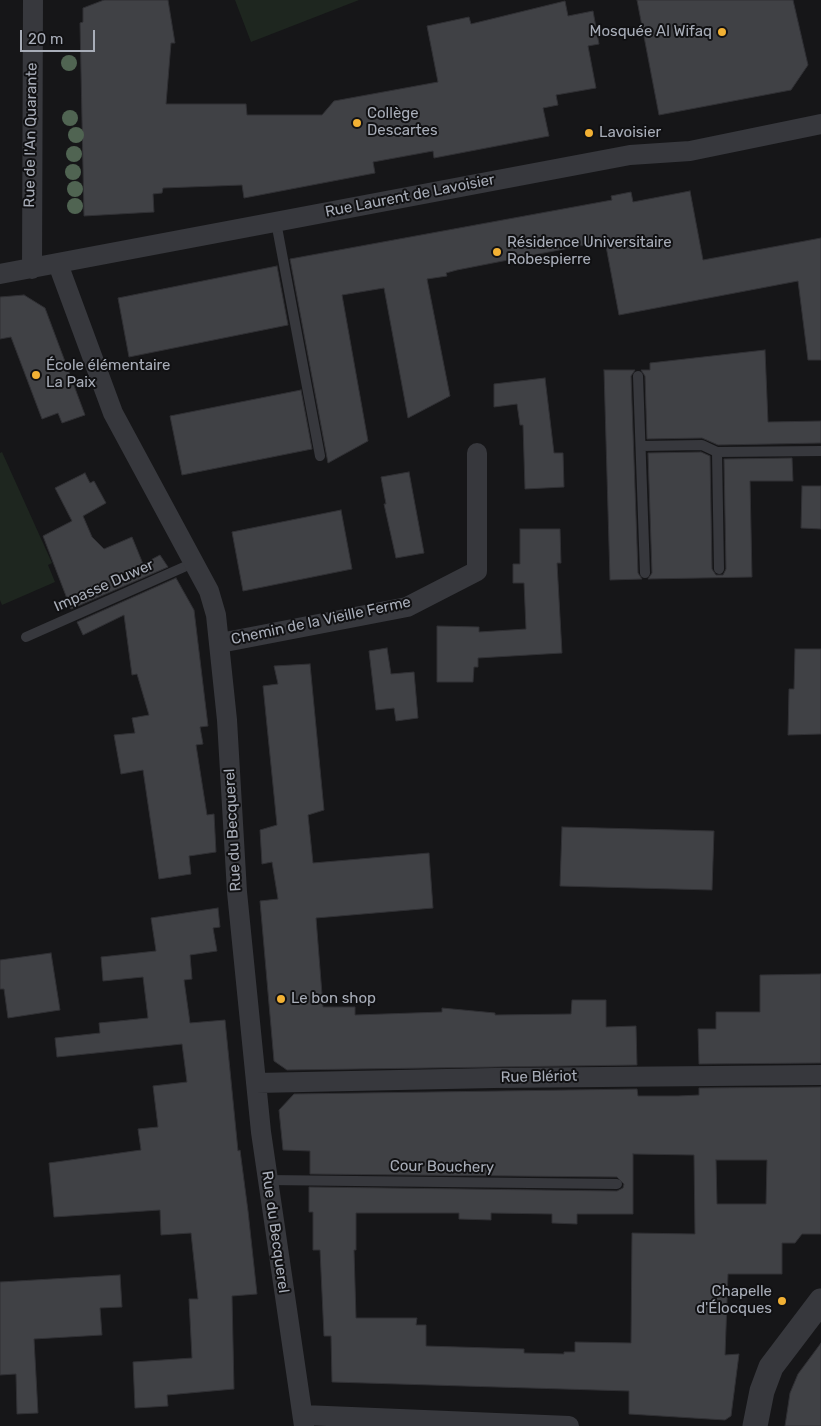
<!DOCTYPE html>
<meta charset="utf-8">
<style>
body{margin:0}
#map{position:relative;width:821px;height:1426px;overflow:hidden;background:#161618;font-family:Rubik,sans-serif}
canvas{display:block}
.scale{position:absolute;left:20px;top:30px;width:75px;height:22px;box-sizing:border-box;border:2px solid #a8adb8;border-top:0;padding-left:6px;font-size:15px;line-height:18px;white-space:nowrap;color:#a8adb8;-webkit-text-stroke:4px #111113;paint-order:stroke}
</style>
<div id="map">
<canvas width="821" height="1426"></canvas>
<div class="scale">20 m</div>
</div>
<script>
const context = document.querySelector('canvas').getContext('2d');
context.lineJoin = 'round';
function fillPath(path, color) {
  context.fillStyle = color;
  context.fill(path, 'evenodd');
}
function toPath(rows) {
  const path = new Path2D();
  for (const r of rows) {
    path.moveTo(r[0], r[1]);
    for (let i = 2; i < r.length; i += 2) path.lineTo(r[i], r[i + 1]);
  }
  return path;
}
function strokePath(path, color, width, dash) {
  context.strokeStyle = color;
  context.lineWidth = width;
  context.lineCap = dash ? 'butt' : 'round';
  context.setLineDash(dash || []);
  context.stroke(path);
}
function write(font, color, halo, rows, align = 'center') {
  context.font = font + ' Rubik,sans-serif';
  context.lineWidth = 4;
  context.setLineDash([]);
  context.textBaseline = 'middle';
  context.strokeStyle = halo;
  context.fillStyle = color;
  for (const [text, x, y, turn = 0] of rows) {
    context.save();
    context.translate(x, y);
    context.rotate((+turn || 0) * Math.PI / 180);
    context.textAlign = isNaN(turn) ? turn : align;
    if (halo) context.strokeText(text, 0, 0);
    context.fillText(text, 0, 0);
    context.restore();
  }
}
fillPath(toPath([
 [235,0,359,0,251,42],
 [2,452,52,563,48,565,55,582,2,605,0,600,0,453]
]), '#1e261f');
const building = toPath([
 [104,0,168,0,175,43,171,43,166,104,246,104,247,115,322,115,334,101,438,82,427,26,469,17,471,24,565,1,568,16,593,11,599,44,588,46,596,88,556,95,558,105,543,108,549,136,434,158,433,151,373,162,375,173,244,198,242,185,163,188,162,193,153,194,154,212,84,216,80,23,83,22,83,8,104,0],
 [637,0,793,0,808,65,791,90,659,115,637,0],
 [690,191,703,260,821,238,821,360,808,360,798,281,619,315,605,241,457,270,446,273,447,276,427,279,450,396,408,418,384,288,342,295,368,441,328,463,290,259,612,200,611,196,631,192,633,202,690,191],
 [277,266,288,325,129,357,118,298,277,266],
 [24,295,45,308,85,415,62,423,58,413,42,419,11,337,0,339,0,297,24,295],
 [765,350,768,422,821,421,821,443,718,445,702,438,647,439,645,376,641,370,650,370,650,363,765,350],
 [604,370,635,370,631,376,638,573,642,579,610,580,604,370],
 [545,378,554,453,563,453,564,487,525,489,523,425,520,425,517,404,494,407,494,384,545,378],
 [301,390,312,449,182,475,170,416,301,390],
 [701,452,710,456,712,569,716,575,723,575,726,569,724,459,792,458,793,481,750,481,752,577,648,579,652,573,648,453,701,452],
 [409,472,424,553,396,558,384,504,386,504,381,477,409,472],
 [85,473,90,483,94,481,106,503,83,516,92,537,104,549,132,537,143,564,160,555,168,567,71,609,43,536,72,521,55,488,85,473],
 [802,486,821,486,821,529,801,528,802,486],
 [341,510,352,569,243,591,232,532,341,510],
 [520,529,560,529,561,563,557,563,562,653,478,658,478,667,474,667,473,682,437,682,437,626,479,627,479,632,526,629,524,583,513,583,513,564,520,564,520,529],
 [176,578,194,610,208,726,200,727,203,744,196,745,207,815,214,814,216,852,189,856,191,874,159,879,143,770,121,774,114,735,135,733,132,718,149,715,137,674,132,675,124,615,83,635,77,622,176,578],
 [387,648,391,674,414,672,418,718,396,721,394,708,376,710,369,651,387,648],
 [795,649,821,649,821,734,788,735,789,689,794,689,795,649],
 [310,664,324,810,308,815,313,863,429,853,433,908,316,918,323,1007,355,1007,355,1015,442,1012,442,1008,495,1013,495,1015,571,1014,572,1000,606,1000,606,1027,636,1026,637,1065,287,1070,274,1061,260,901,278,899,272,862,262,864,260,830,277,825,263,686,278,684,274,666,310,664],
 [562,827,714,831,712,890,560,886,562,827],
 [218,908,220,927,213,928,217,951,190,955,192,979,184,980,190,1023,225,1020,238,1151,240,1150,248,1211,257,1294,232,1296,234,1389,167,1395,168,1406,135,1408,133,1362,192,1358,189,1299,198,1299,191,1233,161,1235,160,1210,54,1217,49,1163,141,1150,138,1129,158,1127,153,1086,187,1082,182,1044,57,1057,55,1038,100,1033,99,1023,148,1018,143,977,103,981,101,957,156,951,151,918,218,908],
 [51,953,60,1010,8,1018,4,989,0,989,0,960,51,953],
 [821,974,821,1063,699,1064,698,1029,716,1029,716,1012,760,1012,760,975,821,974],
 [821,1087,821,1234,802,1234,795,1243,782,1243,782,1274,728,1274,725,1355,739,1354,731,1416,725,1420,629,1414,629,1391,332,1382,331,1336,324,1336,320,1250,313,1250,313,1212,309,1212,309,1187,617,1191,623,1188,624,1184,617,1177,310,1174,310,1151,283,1150,279,1110,294,1094,637,1089,638,1096,678,1096,699,1095,699,1088,821,1087],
 [633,1154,694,1155,695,1234,632,1233,631,1343,575,1342,575,1352,564,1352,564,1354,524,1353,524,1349,426,1346,426,1325,416,1325,417,1318,356,1318,354,1250,356,1250,356,1213,459,1213,459,1219,491,1220,491,1213,552,1214,552,1223,577,1224,577,1214,633,1214,633,1154],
 [716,1160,767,1160,766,1204,717,1204,716,1160],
 [120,1275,122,1307,100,1308,102,1335,34,1339,38,1413,17,1414,16,1374,0,1375,0,1282,120,1275],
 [821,1343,821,1426,785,1426,790,1393,798,1374,821,1343]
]);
fillPath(building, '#404145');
strokePath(building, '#303034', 1);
strokePath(toPath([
 [276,222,320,456],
 [638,376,645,573],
 [641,446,702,445,717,452,821,451],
 [717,452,719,569],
 [26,637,193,563],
 [267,1180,617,1184]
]), '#37383d', 10);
strokePath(toPath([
 [58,264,113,413,209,591,216,615,227,720,237,892,261,1132,304,1426],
 [32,269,33,0],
 [0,274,630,155,690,151,821,124],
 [220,643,407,607,477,571,477,453],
 [256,1083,494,1078,821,1075],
 [303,1415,569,1426]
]), '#37383d', 20);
strokePath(toPath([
 [755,1426,762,1391,771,1367,821,1301]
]), '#37383d', 25);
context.fillStyle = '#506452';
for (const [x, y] of [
 [69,63],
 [70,118],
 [76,135],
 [74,154],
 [73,172],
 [75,189],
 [75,206]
]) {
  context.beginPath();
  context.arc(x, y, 8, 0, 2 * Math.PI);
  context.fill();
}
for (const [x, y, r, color] of [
 [722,32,5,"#f2b134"],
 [357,123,5,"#f2b134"],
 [589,133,5,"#f2b134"],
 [497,252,5,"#f2b134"],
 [36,375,5,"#f2b134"],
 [281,999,5,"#f2b134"],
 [782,1301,5,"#f2b134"]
]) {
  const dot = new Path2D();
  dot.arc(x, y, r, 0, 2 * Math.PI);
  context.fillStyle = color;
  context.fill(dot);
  strokePath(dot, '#111113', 2);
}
write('15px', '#a8adb8', '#111113', [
 ["Mosquée Al Wifaq",712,32,"right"],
 ["Collège",367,114],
 ["Descartes",367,131],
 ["Lavoisier",599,133],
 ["Résidence Universitaire",507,243],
 ["Robespierre",507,260],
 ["École élémentaire",46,366],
 ["La Paix",46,383],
 ["Le bon shop",291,999],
 ["Chapelle",772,1292,"right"],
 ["d'Élocques",772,1309,"right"]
], 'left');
write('15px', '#a8adb8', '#111113', [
 ["Rue de l'An Quarante",31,135,-89],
 ["Rue Laurent de Lavoisier",410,196,-11],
 ["Impasse Duwer",104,586,-24],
 ["Chemin de la Vieille Ferme",321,621,-12],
 ["Rue du Becquerel",233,830,-93],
 ["Rue Blériot",539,1077,-1],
 ["Cour Bouchery",442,1167,1],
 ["Rue du Becquerel",275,1232,82]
]);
</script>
